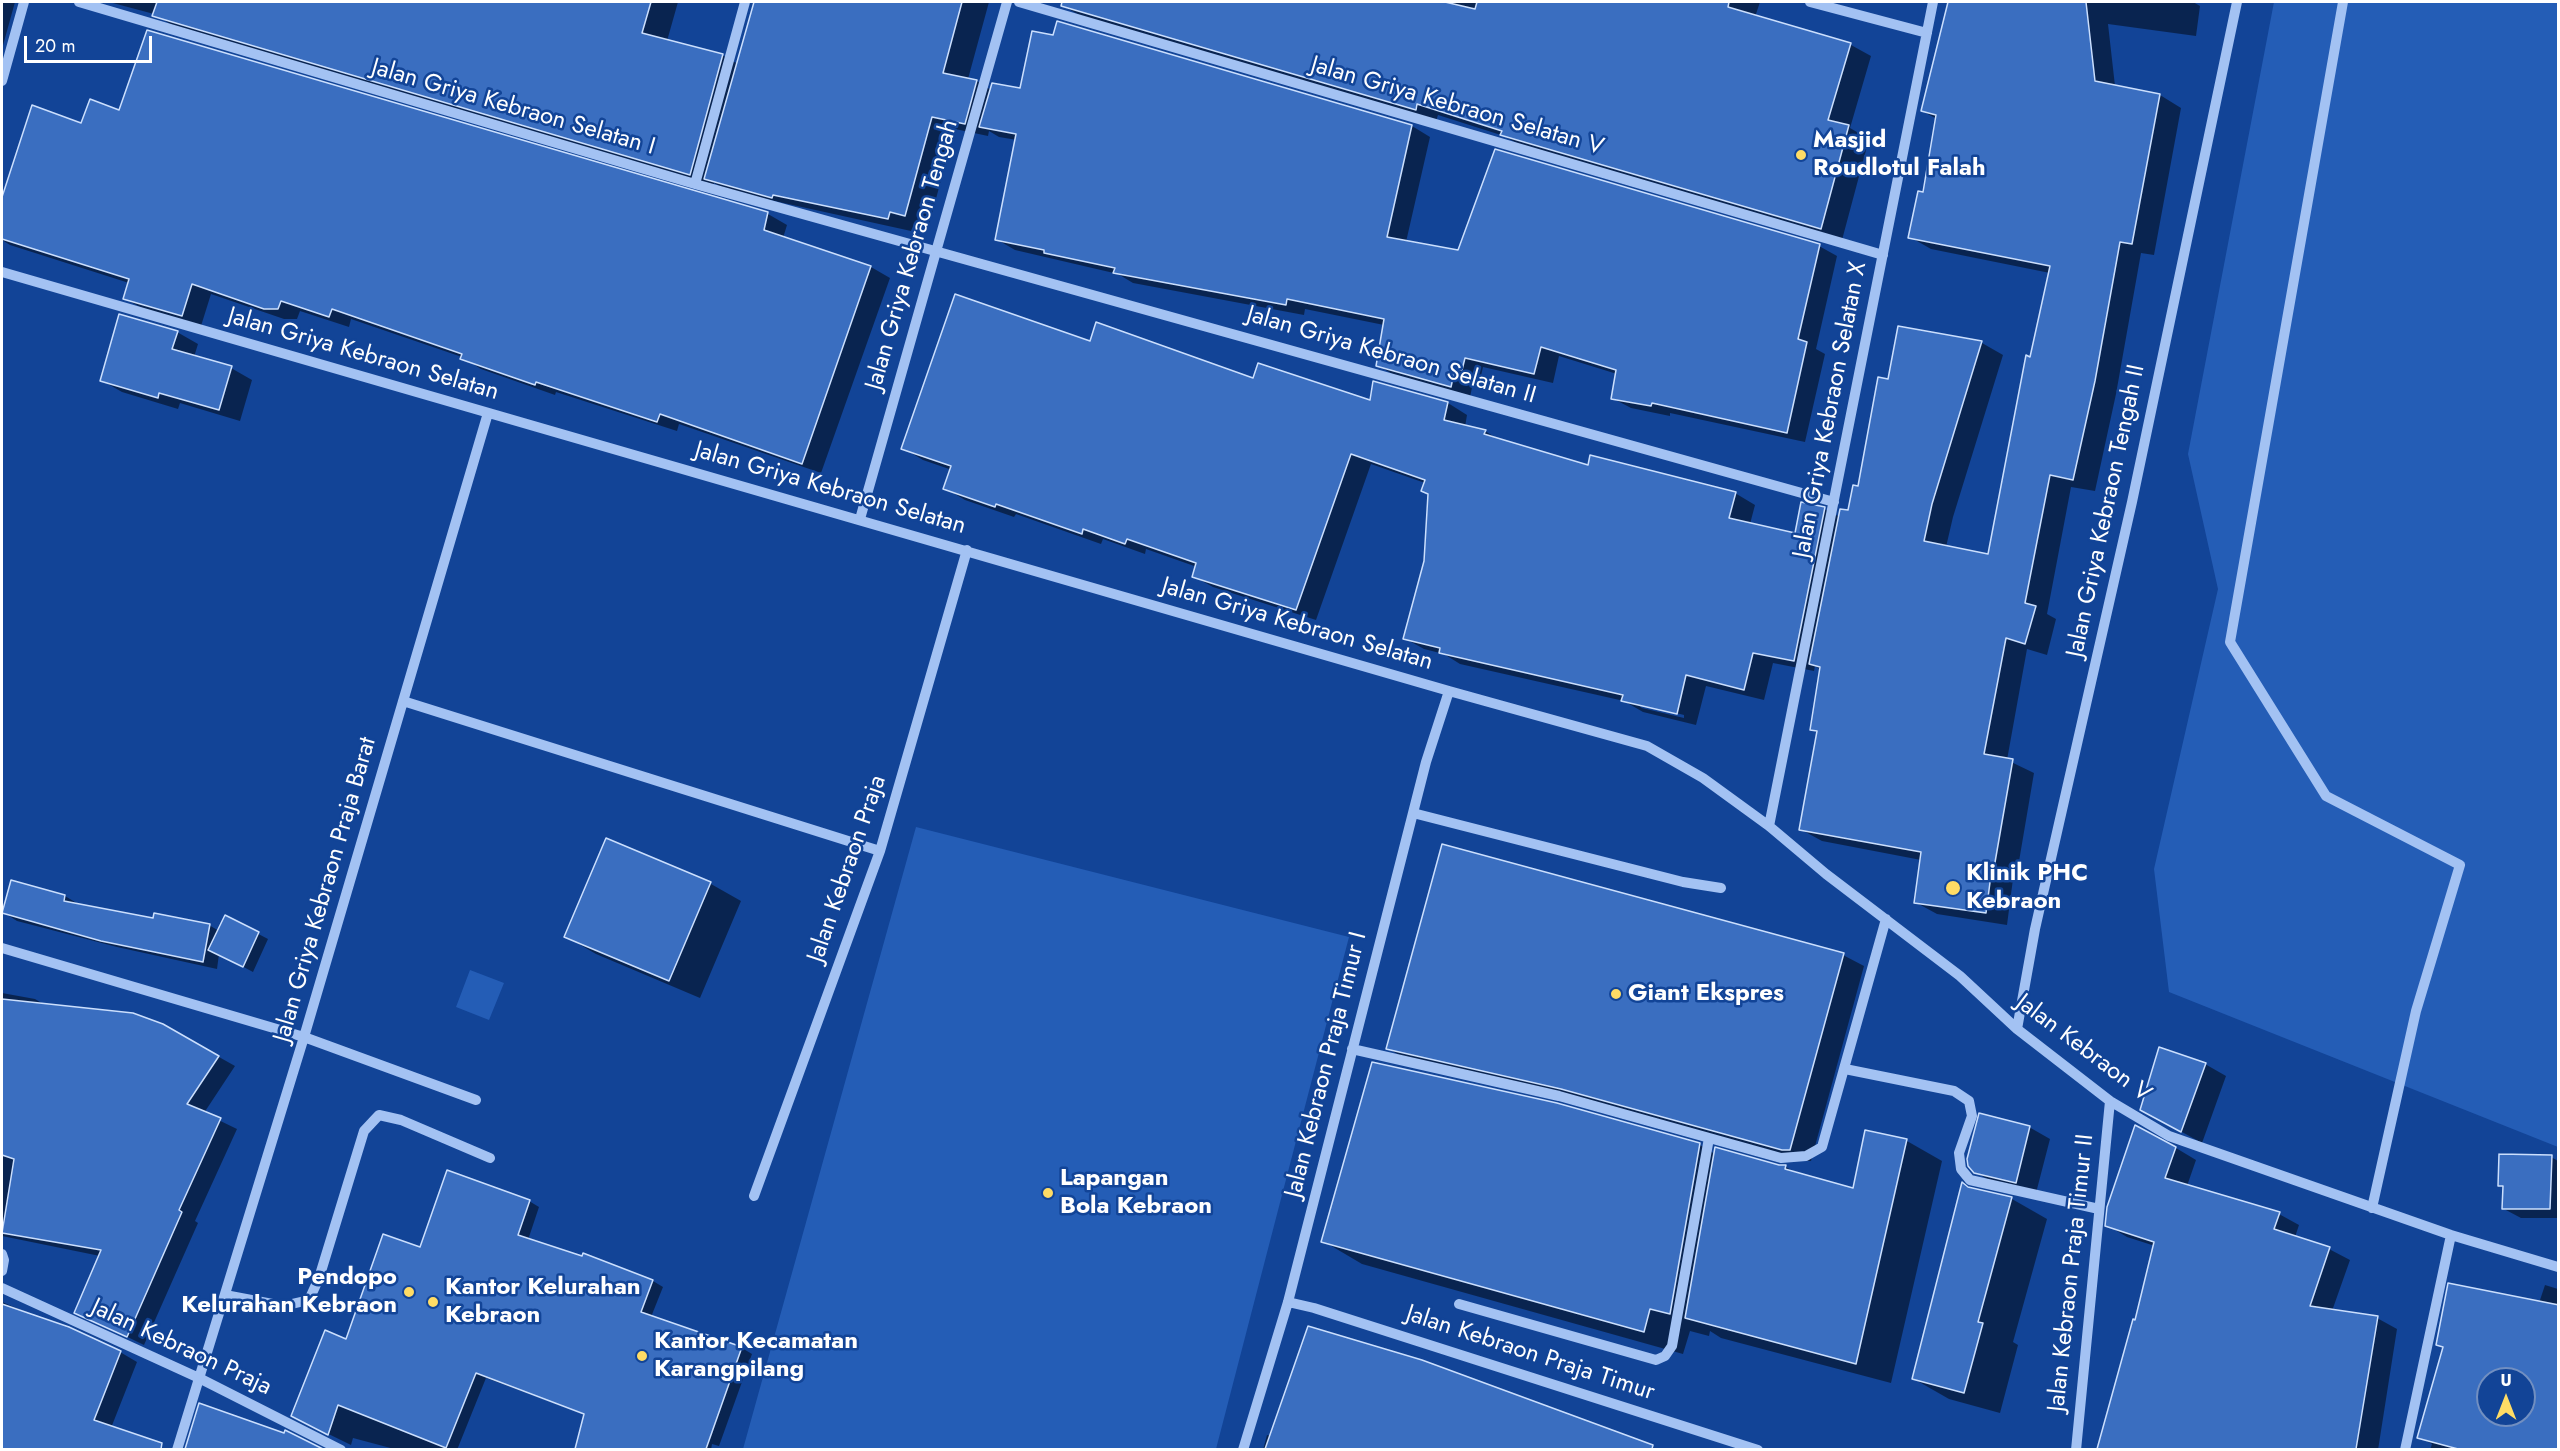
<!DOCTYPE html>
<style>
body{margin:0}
#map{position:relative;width:2560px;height:1451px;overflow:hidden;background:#124497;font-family:Jost,sans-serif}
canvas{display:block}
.frame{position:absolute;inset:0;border:3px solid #fff;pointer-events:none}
.north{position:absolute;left:2476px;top:1367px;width:60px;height:60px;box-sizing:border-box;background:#124497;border:2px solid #718fc1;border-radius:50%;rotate:0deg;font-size:16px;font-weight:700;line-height:24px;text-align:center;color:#fff}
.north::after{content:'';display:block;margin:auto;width:21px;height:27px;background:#ffdc65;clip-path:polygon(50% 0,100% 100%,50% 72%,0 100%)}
.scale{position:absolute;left:24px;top:36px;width:128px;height:27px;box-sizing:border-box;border:3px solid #fff;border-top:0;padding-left:8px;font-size:18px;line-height:21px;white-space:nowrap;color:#fff;-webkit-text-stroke:4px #124497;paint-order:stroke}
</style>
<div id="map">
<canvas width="2560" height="1451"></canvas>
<div class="frame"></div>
<div class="north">U</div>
<div class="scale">20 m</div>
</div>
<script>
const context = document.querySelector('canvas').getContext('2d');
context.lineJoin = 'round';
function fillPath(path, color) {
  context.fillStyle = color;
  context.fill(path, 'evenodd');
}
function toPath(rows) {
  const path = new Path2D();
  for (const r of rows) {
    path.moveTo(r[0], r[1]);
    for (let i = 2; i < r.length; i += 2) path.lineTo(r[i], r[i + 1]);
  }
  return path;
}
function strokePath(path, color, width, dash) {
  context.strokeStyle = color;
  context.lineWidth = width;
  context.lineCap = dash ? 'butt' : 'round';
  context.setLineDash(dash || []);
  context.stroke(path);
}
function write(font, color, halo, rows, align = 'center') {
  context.font = font + ' Jost,sans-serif';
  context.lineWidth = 5;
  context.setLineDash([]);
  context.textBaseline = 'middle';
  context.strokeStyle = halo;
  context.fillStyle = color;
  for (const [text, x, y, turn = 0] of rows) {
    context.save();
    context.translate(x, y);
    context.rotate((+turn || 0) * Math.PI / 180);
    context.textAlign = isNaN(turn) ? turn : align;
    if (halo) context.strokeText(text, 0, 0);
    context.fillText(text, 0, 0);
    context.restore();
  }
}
fillPath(toPath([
 [2274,2,2558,2,2558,1147,2169,992,2154,869,2218,589,2188,454],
 [916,827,1349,937,1216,1449,743,1449],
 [470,970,504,983,489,1020,456,1007]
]), '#245db6');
fillPath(toPath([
 [2,2,15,2,2,49],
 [109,2,678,2,667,41,722,55,738,64,755,2,989,2,968,79,977,81,991,90,1021,90,1055,37,1058,23,1412,126,1430,137,1406,242,1459,252,1819,246,1837,256,1816,349,1825,354,1805,442,1670,413,1670,416,1631,408,1612,398,1617,374,1559,356,1553,383,1483,367,1480,380,1474,378,1470,397,1396,376,1377,365,1384,325,1305,309,1304,315,1133,283,1118,274,1015,250,996,239,1017,140,999,137,989,131,988,136,955,129,928,228,914,224,911,231,729,191,714,183,713,187,177,28,154,14],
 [1064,2,1760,2,1755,17,1851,45,1871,56,1850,128,1869,139,1842,240,1522,146,1504,136,1438,115,1436,121,1083,17,1063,6],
 [1949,2,2193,2,2200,6,2196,36,2108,24,2115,86,2160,95,2181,108,2154,255,2141,253,2116,394,2095,491,2071,487,2047,614,2056,619,2047,655,2027,649,2007,760,2034,773,2016,879,2013,879,2007,925,1937,914,1915,902,1921,860,1822,841,1800,829,1818,733,1812,729,1821,670,1815,666,1814,671,1773,663,1764,700,1706,686,1696,725,1643,712,1624,701,1460,664,1444,654,1424,649,1404,638,1426,561,1429,494,1425,483,1371,464,1316,620,1213,587,1193,576,1197,567,1146,549,1145,554,1103,539,1101,544,1016,514,1014,517,965,500,945,488,952,470,923,460,903,448,1091,343,1254,380,1371,402,1448,403,1467,415,1465,427,1485,431,1501,441,1589,467,1735,493,1755,505,1750,524,1796,535,1824,509,1840,517,1849,512,1859,488,1889,381,1899,327,1982,343,2003,355,1953,517,1946,547,1989,556,2050,273,1931,249,1910,237,1924,194,1937,119,1922,111],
 [1636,703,1684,715,1684,718,1642,708],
 [148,32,768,214,787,225,783,238,871,267,890,278,821,473,679,424,677,431,556,392,555,395,481,369,462,357,351,319,349,327,300,311,297,319,284,319,211,294,201,326,144,309,125,299,129,283,10,245,2,240,2,203,32,107,82,125,120,112],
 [177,332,198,344,194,357,231,368,252,380,240,421,180,403,178,409,122,392,101,380],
 [606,840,711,884,741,901,700,998,596,954,565,936],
 [65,896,80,905,154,919,209,925,219,931,226,917,268,939,253,972,219,954,217,969,117,947,17,921,3,912],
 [1843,955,1864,966,1811,1161,1804,1161,1408,1060,1387,1048],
 [2,993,35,999,45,1005,162,1025,235,1066,204,1113,237,1129,195,1221,198,1223,144,1345,76,1312,100,1256,2,1236],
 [2205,1064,2226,1076,2202,1143,2162,1121],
 [1557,1105,1700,1145,1715,1154,1786,1167,1799,1175,1854,1189,1866,1132,1907,1141,1942,1161,1891,1383,1721,1338,1710,1331,1709,1336,1690,1331,1683,1354,1362,1264,1323,1241],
 [2029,1127,2050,1139,2036,1193,1996,1184,1975,1172],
 [2176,1148,2196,1160,2187,1186,2279,1214,2299,1225,2295,1237,2329,1249,2350,1260,2332,1311,2377,1318,2397,1329,2378,1450,2345,1450,2132,1416,2155,1246,2127,1237,2107,1225],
 [2551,1157,2558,1161,2558,1218,2521,1218,2504,1209,2505,1188,2500,1185],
 [1973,1190,2012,1199,2047,1219,2013,1342,2018,1345,2000,1413,1949,1399,1914,1379],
 [529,1201,539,1207,528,1240,583,1258,584,1255,653,1281,663,1287,651,1317,742,1348,752,1354,719,1446,712,1444,711,1450,576,1450,586,1415,486,1378,457,1450,398,1450,353,1438,351,1445,302,1421,347,1341,421,1249],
 [2545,1285,2558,1289,2558,1450,2430,1450,2432,1444,2419,1437,2444,1348,2438,1344,2539,1303],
 [2488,1379,2524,1379,2524,1415,2488,1415],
 [2,1302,120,1352,137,1362,111,1428,130,1438,126,1450,2,1450],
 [1422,1361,1660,1450,1263,1450,1267,1435,1271,1436],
 [200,1405,275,1431,285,1432,320,1450,187,1450]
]), '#0007');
const building = toPath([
 [157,2,651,2,642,33,723,54,690,175,152,16,157,2],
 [754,2,962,2,943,73,977,80,965,124,932,117,905,216,890,212,888,219,773,195,772,198,704,179,754,2],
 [1062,2,1445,2,1475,9,1477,2,1729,2,1728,7,1851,43,1828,120,1849,125,1821,229,1500,135,1502,131,1417,104,1416,110,1061,6,1062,2],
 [1948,2,2086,2,2095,81,2160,94,2132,244,2120,242,2095,381,2073,480,2050,475,2025,603,2036,606,2025,644,2006,638,1984,754,2013,759,1994,868,1992,867,1986,913,1914,903,1921,852,1799,830,1817,731,1810,730,1820,667,1809,664,1840,509,1848,510,1853,485,1858,486,1878,377,1888,379,1898,326,1982,341,1932,504,1924,541,1988,554,2026,355,2030,357,2050,266,1908,238,1918,191,1923,192,1936,115,1921,111,1948,2],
 [1057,21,1412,125,1387,237,1458,250,1495,149,1820,244,1798,339,1807,342,1787,433,1652,403,1651,406,1611,399,1616,370,1541,347,1534,374,1465,358,1462,370,1455,369,1451,387,1376,366,1384,319,1287,299,1286,305,1113,273,1115,268,1044,253,1044,250,995,240,1016,134,979,127,992,83,1020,88,1032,31,1053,35,1057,21],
 [147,30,768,212,764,230,871,266,802,464,660,414,657,422,536,382,535,385,460,359,462,354,332,309,329,317,281,301,278,309,264,309,192,284,182,316,123,299,129,279,2,239,2,197,32,105,81,123,90,99,119,110,147,30],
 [955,294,1090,341,1096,322,1253,378,1258,363,1370,400,1373,381,1448,402,1444,420,1486,430,1484,434,1588,465,1590,455,1736,492,1729,518,1795,533,1801,502,1825,507,1794,661,1753,653,1744,690,1686,675,1677,714,1621,701,1623,695,1439,653,1440,648,1403,639,1424,561,1428,494,1421,491,1425,480,1351,454,1296,610,1192,577,1196,563,1127,539,1125,544,1083,529,1082,534,996,504,995,507,943,489,951,466,901,449,955,294],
 [119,314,178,331,172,349,232,366,219,410,159,393,158,398,100,381,119,314],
 [606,838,711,882,669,981,564,937,606,838],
 [1442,844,1844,953,1790,1150,1782,1150,1561,1089,1386,1049,1442,844],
 [11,880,65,895,64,901,153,918,154,913,210,924,203,962,101,941,2,913,11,880],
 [225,915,259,932,243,967,208,950,225,915],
 [2,999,133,1013,163,1024,219,1056,187,1104,221,1118,179,1210,182,1212,127,1337,74,1313,101,1250,2,1233,14,1159,2,1155,2,999],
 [2159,1047,2206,1063,2181,1132,2140,1110,2159,1047],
 [1372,1062,1557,1103,1700,1143,1670,1314,1650,1309,1644,1332,1321,1242,1372,1062],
 [1979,1113,2030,1126,2016,1183,1974,1173,1968,1166,1967,1159,1979,1113],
 [2135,1125,2176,1147,2165,1178,2280,1212,2274,1229,2330,1247,2310,1306,2378,1316,2356,1449,2097,1449,2133,1319,2135,1320,2154,1242,2105,1226,2107,1207,2135,1125],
 [1865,1130,1907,1139,1856,1364,1685,1318,1715,1147,1779,1165,1786,1165,1785,1169,1853,1188,1865,1130],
 [2499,1154,2552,1155,2550,1209,2502,1209,2503,1186,2498,1186,2499,1154],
 [447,1170,530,1200,518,1235,582,1256,583,1253,653,1280,641,1312,742,1347,706,1449,575,1449,584,1414,476,1373,446,1448,338,1405,328,1435,291,1416,325,1330,346,1339,383,1234,420,1247,447,1170],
 [1962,1182,1968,1187,2012,1197,1978,1322,1983,1323,1964,1393,1912,1379,1962,1182],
 [2448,1283,2559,1305,2559,1449,2458,1449,2417,1438,2443,1347,2436,1345,2448,1283],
 [2488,1379,2524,1379,2524,1415,2488,1415,2488,1379],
 [2,1304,69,1327,121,1351,94,1420,162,1443,161,1449,2,1449,2,1304],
 [1308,1326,1422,1360,1653,1445,1652,1449,1265,1449,1308,1326],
 [199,1403,284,1433,285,1430,323,1449,185,1449,199,1403]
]);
fillPath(building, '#3a6ec0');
strokePath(building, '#cbdffd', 1.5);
strokePath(toPath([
 [79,2,695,184,1834,502],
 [1019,2,1883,255],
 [1810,2,1927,33],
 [2343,2,2230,642,2326,796,2460,865,2416,1011,2372,1208],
 [2,81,24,2],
 [695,184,745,2],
 [2,272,1449,691,1647,746,1703,778,1769,826,1826,874,1960,976,2017,1029,2110,1101,2169,1136,2451,1235,2558,1267],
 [860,519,1007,2],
 [403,701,880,851],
 [1413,813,1683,882,1721,888],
 [1769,826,1933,2],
 [2,948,304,1037,476,1100],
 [2017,1029,2035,929,2132,502,2237,2],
 [1352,1049,1559,1096,1781,1158,1806,1156,1822,1147,1886,919],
 [1845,1069,1954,1091,1969,1101,1972,1116,1959,1153,1961,1169,1970,1180,2099,1209],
 [754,1196,880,851,967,550],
 [2,1254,4,1260,2,1271],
 [2,1288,199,1378,341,1450],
 [225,1295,283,1306,309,1300,319,1278,364,1131,379,1115,401,1120,490,1158],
 [1288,1302,1314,1308,1758,1450],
 [1459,1304,1656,1360,1665,1356,1672,1346,1709,1138],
 [177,1450,304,1037,488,413],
 [1243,1450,1288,1302,1426,762,1449,691],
 [2076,1450,2110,1101],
 [2405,1450,2451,1235]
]), '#a3c2f3', 10);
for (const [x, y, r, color] of [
 [1801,155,6,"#ffdc65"],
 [1953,888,8,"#ffdc65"],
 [1616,994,6,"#ffdc65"],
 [1048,1193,6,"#ffdc65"],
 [409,1292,6,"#ffdc65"],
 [433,1302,6,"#ffdc65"],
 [642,1356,6,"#ffdc65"]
]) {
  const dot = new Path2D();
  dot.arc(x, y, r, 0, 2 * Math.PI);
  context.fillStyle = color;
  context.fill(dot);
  strokePath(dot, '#124497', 2);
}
write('24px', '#fff', '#124497', [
 ["Jalan Griya Kebraon Selatan V",1457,107,16],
 ["Jalan Griya Kebraon Selatan I",513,108,16],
 ["Jalan Griya Kebraon Tengah",913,255,-74],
 ["Jalan Griya Kebraon Selatan",363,355,16],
 ["Jalan Griya Kebraon Selatan II",1391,356,16],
 ["Jalan Griya Kebraon Selatan X",1831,410,-79],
 ["Jalan Griya Kebraon Selatan",830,489,16],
 ["Jalan Griya Kebraon Tengah II",2107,511,-78],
 ["Jalan Griya Kebraon Selatan",1297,625,16],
 ["Jalan Kebraon Praja",848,869,-71],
 ["Jalan Griya Kebraon Praja Barat",326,890,-74],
 ["Jalan Kebraon V",2083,1049,37],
 ["Jalan Kebraon Praja Timur I",1327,1065,-76],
 ["Jalan Kebraon Praja Timur II",2072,1273,-84],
 ["Jalan Kebraon Praja",181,1348,25],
 ["Jalan Kebraon Praja Timur",1530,1354,18]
]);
write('bold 24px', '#fff', '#124497', [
 ["Masjid",1813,141],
 ["Roudlotul Falah",1813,169],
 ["Klinik PHC",1966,874],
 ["Kebraon",1966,902],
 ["Giant Ekspres",1628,994],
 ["Lapangan",1060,1179],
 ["Bola Kebraon",1060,1207],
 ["Pendopo",397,1278,"right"],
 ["Kelurahan Kebraon",397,1306,"right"],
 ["Kantor Kelurahan",445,1288],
 ["Kebraon",445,1316],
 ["Kantor Kecamatan",654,1342],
 ["Karangpilang",654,1370]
], 'left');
</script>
